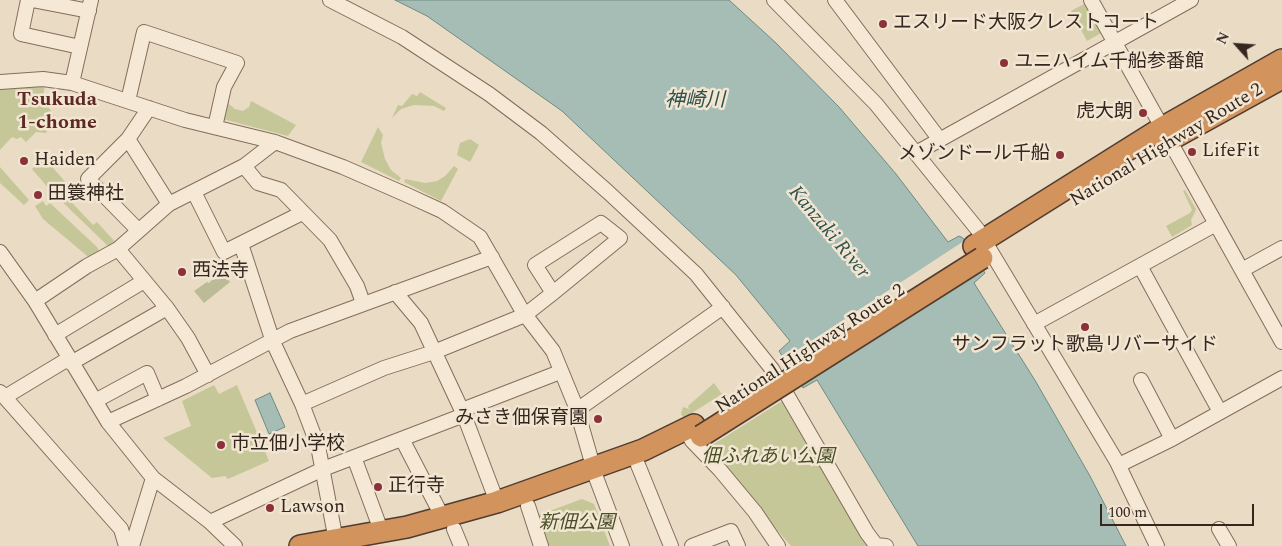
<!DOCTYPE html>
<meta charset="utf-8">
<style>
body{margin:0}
#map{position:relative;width:1282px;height:546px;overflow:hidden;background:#eadbc4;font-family:Spectral,serif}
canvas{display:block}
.north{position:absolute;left:1212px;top:20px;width:50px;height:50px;-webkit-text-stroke:4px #f2e6d3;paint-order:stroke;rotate:296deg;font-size:14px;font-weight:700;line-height:20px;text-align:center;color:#34271f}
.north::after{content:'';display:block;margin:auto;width:18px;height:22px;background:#34271f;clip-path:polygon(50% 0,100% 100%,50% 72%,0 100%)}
.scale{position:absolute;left:1100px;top:504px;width:154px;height:22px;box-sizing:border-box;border:2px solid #34271f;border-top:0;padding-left:6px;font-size:15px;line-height:18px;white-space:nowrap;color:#34271f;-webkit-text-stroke:4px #f2e6d3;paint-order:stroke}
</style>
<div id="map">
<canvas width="1282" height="546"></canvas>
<div class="north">N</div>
<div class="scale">100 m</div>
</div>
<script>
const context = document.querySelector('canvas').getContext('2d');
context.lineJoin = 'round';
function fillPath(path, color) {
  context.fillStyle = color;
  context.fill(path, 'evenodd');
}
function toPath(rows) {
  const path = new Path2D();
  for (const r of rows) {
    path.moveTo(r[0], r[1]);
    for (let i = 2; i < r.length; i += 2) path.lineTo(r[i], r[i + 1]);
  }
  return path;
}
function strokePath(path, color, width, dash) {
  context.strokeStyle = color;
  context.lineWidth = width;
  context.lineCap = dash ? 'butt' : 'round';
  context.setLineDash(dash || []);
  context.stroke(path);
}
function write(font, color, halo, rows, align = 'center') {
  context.font = font + ' Spectral,"Noto Sans JP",serif';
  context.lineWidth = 5;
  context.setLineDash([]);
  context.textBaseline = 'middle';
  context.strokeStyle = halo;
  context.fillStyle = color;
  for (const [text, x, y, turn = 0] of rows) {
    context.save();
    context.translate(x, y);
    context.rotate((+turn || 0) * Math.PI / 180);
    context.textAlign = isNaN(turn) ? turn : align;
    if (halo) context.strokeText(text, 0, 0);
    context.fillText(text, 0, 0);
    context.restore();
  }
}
fillPath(toPath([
 [1086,3,1103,32,1087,41,1071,11],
 [45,84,43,98,54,116,46,133,36,132,26,142,21,137,17,139,12,137,0,150,0,87],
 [229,92,229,104,235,109,243,111,249,107,251,101,296,125,288,136,222,119],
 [420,92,446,108,444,111,434,106,414,105,401,109,392,118,398,105,402,106,412,94,417,96],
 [378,127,383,135,381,143,385,159,391,170,401,178,399,181,361,162],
 [470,139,479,145,470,162,457,155,460,143],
 [43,156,67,184,60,190,93,225,97,222,117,244,111,249,50,190,32,169],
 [454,166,458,169,441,201,404,182,405,179,425,183,437,181,445,176],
 [0,167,29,200,24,205,0,183],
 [1185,190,1196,209,1195,212,1191,220,1192,225,1172,237,1166,226,1190,213,1192,210,1183,191],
 [43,201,46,206,50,203,97,247,101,254,92,260,43,219,35,206],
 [714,383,722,394,684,418,681,414,683,407,689,409,688,406],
 [214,385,219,394,237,385,269,461,228,479,225,476,212,478,163,438,191,426,182,401],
 [782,401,867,546,791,546,706,449],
 [582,499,594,504,610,546,546,546,536,516]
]), '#c6c799');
fillPath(toPath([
 [220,272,224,273,230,282,204,303,194,291,207,282,209,283]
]), '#bbbc97');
const water = toPath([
 [395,0,729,0,776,43,839,107,896,174,948,242,959,236,963,238,985,273,974,283,1036,382,1090,476,1126,546,918,546,817,380,803,388,779,351,790,341,736,275,562,111,427,16,395,0],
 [270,393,285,427,269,434,255,400,270,393]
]);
fillPath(water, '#a5bdb4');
strokePath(water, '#6d8b81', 1);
fillPath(toPath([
 [967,239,983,265,799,386,782,360]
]), '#eadbc4');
const minor = toPath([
 [28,0,21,34,80,47],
 [32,0,89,11],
 [330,0,402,37,489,94,541,133,608,192,696,274,772,369,867,533,876,545,886,546],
 [774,0,876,104,978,230,1117,462,1157,546],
 [835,0,940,140],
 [1091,0,1282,342],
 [0,82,43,79,72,83,185,120,275,142,343,167,407,195,442,211,480,237,523,312,553,351,576,407,597,480,622,546],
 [72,83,91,0],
 [128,101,144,32,237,63,224,87,215,127],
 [128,139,169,204],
 [916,153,1191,0],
 [244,166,258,183,281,190,330,240,357,286,363,303],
 [194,192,224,252,302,213],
 [138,230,88,179,128,139,149,108],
 [241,244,273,342,302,404,318,446,337,546],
 [118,249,167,308,188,338,208,375],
 [0,252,35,301,108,422,153,478,210,522,235,546],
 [1140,266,1220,412],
 [1242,270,1282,248],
 [395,292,421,323,464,415,497,502],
 [35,301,87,266,118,249,169,204,244,166,275,142],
 [1034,324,1216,224],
 [55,335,144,281],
 [71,363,167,308],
 [1141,380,1172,439],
 [0,392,121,529,126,546],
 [5,397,68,359],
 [95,401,147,373,158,399],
 [302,404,384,368,434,352,525,315,553,293,620,238,601,223,535,265,553,293],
 [462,410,560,372],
 [577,410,723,307],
 [108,422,186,386,290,331,492,257],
 [686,430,692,441,720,470,755,512,778,546],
 [402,439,443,518],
 [354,457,382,533],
 [638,465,671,546],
 [1119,465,1172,439,1282,378],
 [528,506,541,546],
 [210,522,323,469,464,415],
 [454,529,461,546],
 [1219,529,1229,546],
 [132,546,153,478],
 [692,546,731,531,738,546]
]);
const highway = toPath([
 [1175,137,1282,78],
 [974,246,1162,128,1282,60],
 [300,546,407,527,497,502,643,450,694,425]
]);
strokePath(minor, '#836d5c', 16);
strokePath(highway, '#513c30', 24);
strokePath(minor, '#f5e9d6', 14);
strokePath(highway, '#d2935c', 21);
const highwayBridge = toPath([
 [701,436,982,258]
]);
strokePath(highwayBridge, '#513c30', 24, []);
strokePath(highwayBridge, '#d2935c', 21);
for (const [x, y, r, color] of [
 [883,24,5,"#8c313a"],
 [1004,63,5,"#8c313a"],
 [1143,113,5,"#8c313a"],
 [1192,152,5,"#8c313a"],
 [1060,155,5,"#8c313a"],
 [24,161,5,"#8c313a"],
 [38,195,5,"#8c313a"],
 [182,272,5,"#8c313a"],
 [1085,327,5,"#8c313a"],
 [598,419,5,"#8c313a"],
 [221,445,5,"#8c313a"],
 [378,487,5,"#8c313a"],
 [270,508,5,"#8c313a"]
]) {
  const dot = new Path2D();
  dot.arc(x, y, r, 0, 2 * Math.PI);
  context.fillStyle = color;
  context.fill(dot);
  strokePath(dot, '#f2e6d3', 2);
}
write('19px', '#34271f', '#f2e6d3', [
 ["エスリード大阪クレストコート",893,24],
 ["ユニハイム千船参番館",1014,63],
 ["虎大朗",1133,113,"right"],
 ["LifeFit",1202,152],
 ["メゾンドール千船",1050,155,"right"],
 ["Haiden",34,161],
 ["田簑神社",48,195],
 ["西法寺",192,272],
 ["サンフラット歌島リバーサイド",1085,346,"center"],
 ["みさき佃保育園",588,419,"right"],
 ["市立佃小学校",231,445],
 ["正行寺",388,487],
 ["Lawson",280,508]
], 'left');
write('19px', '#34271f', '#f2e6d3', [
 ["National Highway Route 2",1167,146,-31],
 ["National Highway Route 2",811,350,-33]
]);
write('italic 19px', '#484f27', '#f2e6d3', [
 ["佃ふれあい公園",768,458],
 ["新佃公園",577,524]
]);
write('bold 20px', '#5d2922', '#f2e6d3', [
 ["Tsukuda",57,101],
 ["1-chome",57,124]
]);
write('italic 20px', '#2f524d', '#f2e6d3', [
 ["神崎川",695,102],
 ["Kanzaki River",828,233,50]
]);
</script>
